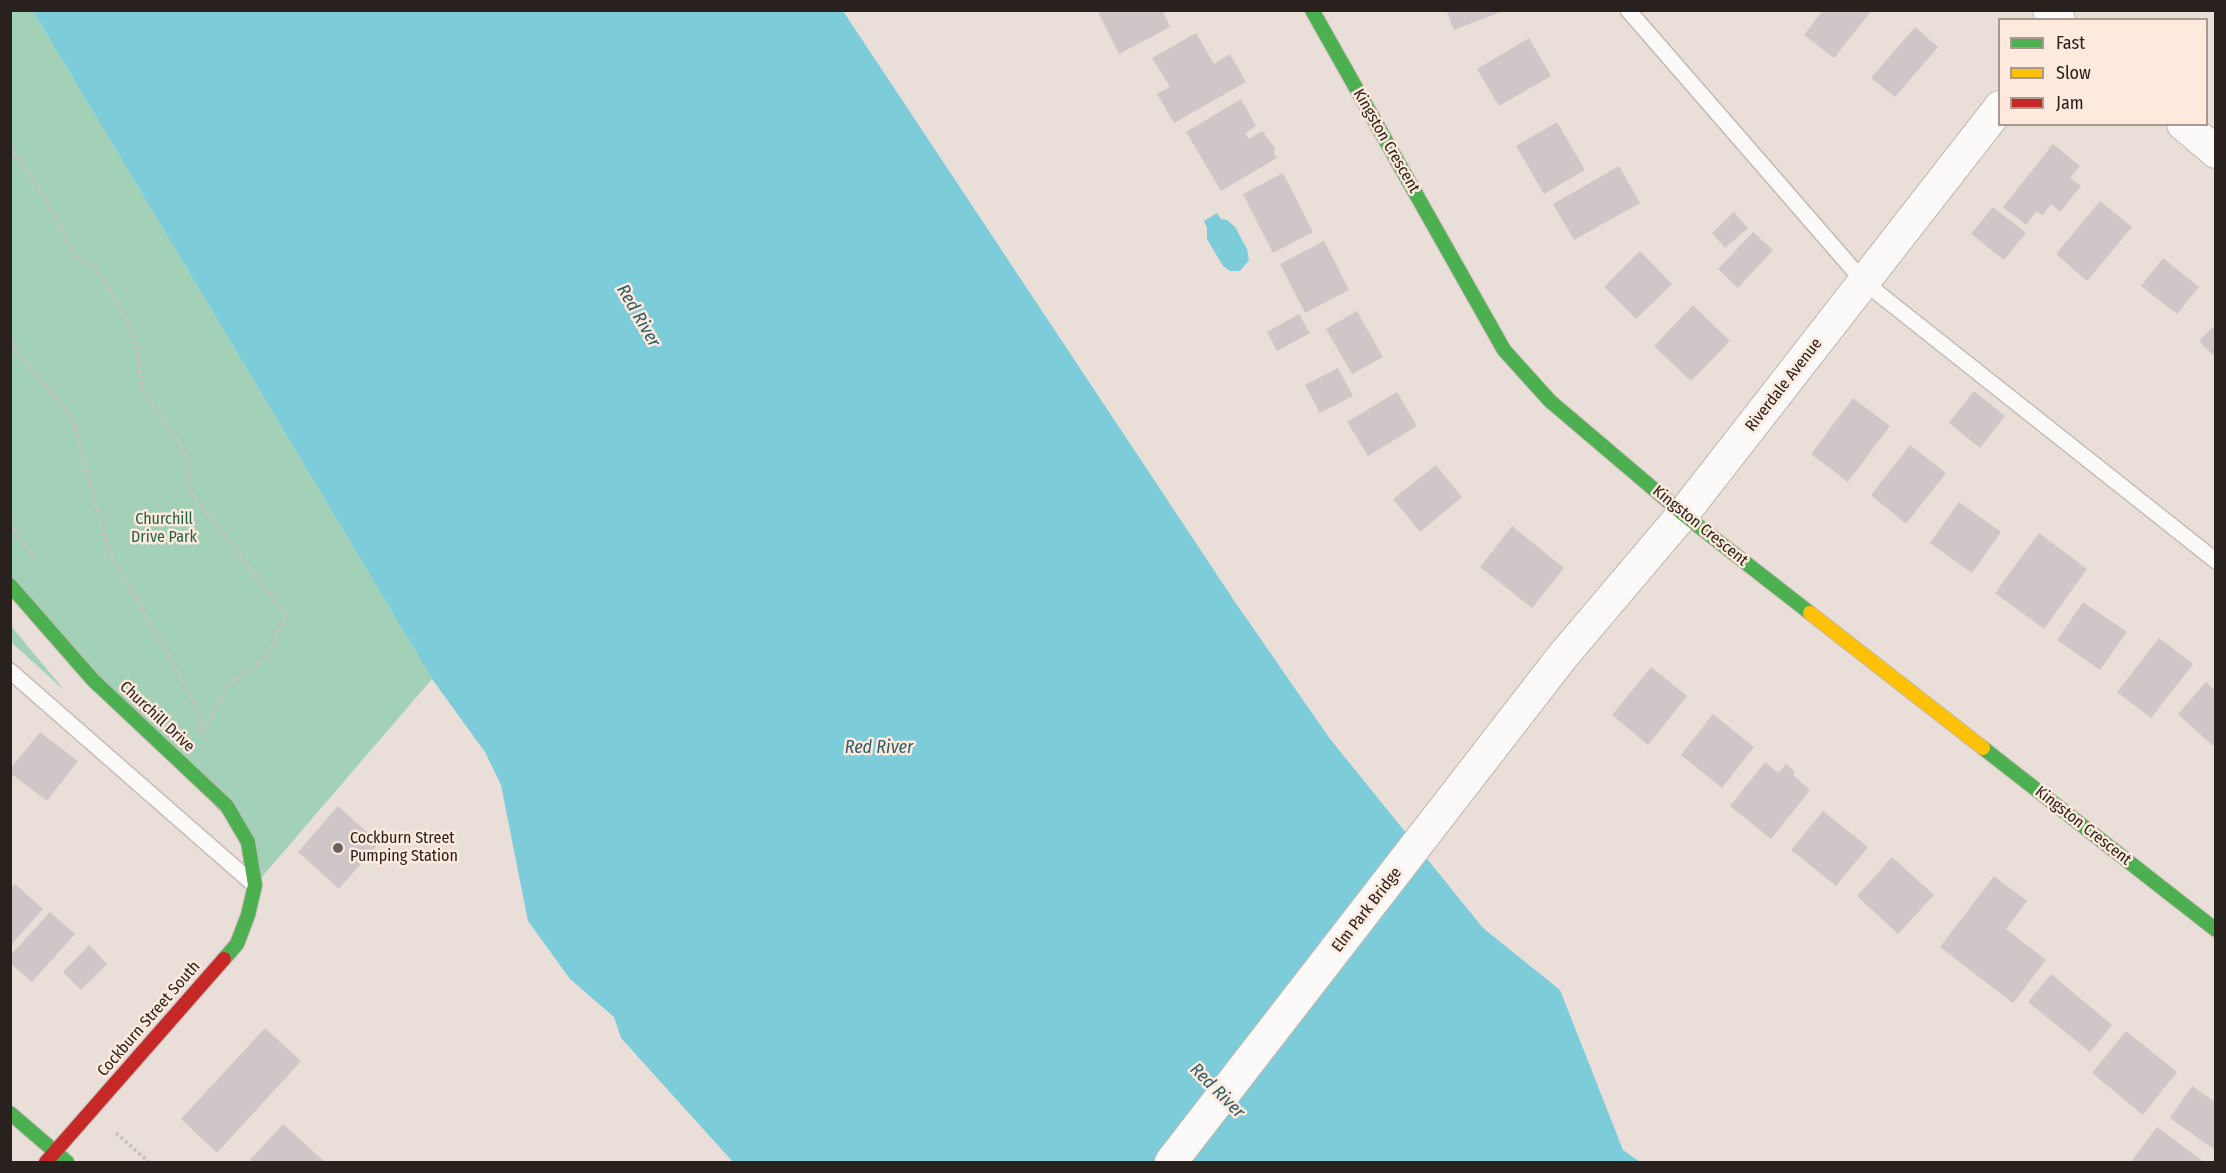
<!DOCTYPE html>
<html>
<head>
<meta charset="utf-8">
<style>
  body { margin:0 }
  #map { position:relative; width:2226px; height:1173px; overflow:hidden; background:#e9ded8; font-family:"Fira Sans Condensed",sans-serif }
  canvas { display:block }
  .frame { position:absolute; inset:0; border:12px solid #29211d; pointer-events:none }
  .legend { position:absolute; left:1998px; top:18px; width:210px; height:108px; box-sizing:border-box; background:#fee9dd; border:2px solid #a99990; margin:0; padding:8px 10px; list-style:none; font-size:18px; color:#29211d }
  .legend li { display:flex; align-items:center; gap:12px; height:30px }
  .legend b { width:30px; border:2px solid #a99990 }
</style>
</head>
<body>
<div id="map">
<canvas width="2226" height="1173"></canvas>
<div class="frame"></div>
<ul class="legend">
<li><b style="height:8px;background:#4caf50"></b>Fast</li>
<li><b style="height:8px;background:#ffc107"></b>Slow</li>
<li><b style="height:8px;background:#c62828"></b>Jam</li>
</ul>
</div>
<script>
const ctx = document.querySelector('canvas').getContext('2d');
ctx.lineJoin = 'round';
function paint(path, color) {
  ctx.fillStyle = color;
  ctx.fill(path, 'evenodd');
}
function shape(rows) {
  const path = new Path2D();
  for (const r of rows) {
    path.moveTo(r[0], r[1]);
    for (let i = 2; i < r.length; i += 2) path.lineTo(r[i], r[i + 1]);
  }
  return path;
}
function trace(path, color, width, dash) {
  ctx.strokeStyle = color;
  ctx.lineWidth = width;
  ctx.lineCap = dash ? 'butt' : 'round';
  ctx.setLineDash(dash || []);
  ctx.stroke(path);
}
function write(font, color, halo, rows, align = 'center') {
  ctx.font = font + ' "Fira Sans Condensed",sans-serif';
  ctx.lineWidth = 5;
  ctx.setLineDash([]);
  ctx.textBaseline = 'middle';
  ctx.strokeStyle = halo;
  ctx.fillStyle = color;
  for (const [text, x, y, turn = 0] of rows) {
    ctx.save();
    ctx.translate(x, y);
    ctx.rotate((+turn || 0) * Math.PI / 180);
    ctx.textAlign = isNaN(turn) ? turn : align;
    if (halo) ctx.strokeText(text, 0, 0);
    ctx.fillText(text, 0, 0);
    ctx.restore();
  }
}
const green = shape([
  [10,11,33,11,432,679,255,885,248,842,11,585],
  [11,626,65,691,11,642]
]);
const water = shape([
  [33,11,843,11,1235,602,1330,739,1483,928,1560,990,1623,1150,1640,1162,733,1162,621,1038,614,1017,570,979,528,921,501,785,485,752,432,679],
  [1217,213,1221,219,1227,220,1235,227,1247,249,1249,260,1240,271,1230,271,1223,266,1207,239,1207,228,1204,221]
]);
const building = shape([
  [1097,10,1162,10,1170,27,1119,54],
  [1446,10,1503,10,1503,11,1454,30],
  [1823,10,1872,10,1834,58,1804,35],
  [1915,27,1938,47,1895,97,1871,78],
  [1196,33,1214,64,1230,54,1246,82,1174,123,1157,94,1170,87,1152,58],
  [1529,38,1551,76,1499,106,1477,69],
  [1241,99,1256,126,1245,133,1249,139,1262,131,1275,148,1274,153,1277,158,1221,191,1186,132],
  [1557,122,1585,170,1544,194,1516,146],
  [2053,144,2080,166,2070,178,2081,186,2060,212,2051,204,2043,215,2036,212,2026,225,2003,207],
  [1619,166,1640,203,1574,240,1553,204],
  [1283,173,1313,232,1273,253,1243,194],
  [2100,201,2132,227,2087,281,2056,254],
  [1993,207,2026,233,2004,260,1971,234],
  [1734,212,1748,228,1725,248,1712,233],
  [1753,232,1773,250,1738,288,1718,269],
  [1324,241,1349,290,1305,313,1280,264],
  [1640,251,1672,284,1636,319,1604,287],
  [2163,258,2199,287,2177,314,2141,286],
  [1693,305,1730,341,1691,381,1654,346],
  [1357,311,1383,357,1352,374,1326,329],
  [1299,314,1310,333,1277,351,1267,332],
  [2216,324,2216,358,2199,341],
  [1338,368,1353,396,1320,413,1305,385],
  [1974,391,2005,416,1980,448,1949,423],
  [1397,392,1417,426,1368,456,1347,422],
  [1853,398,1890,426,1848,482,1811,454],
  [1910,445,1946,473,1906,524,1871,495],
  [1436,465,1462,497,1420,532,1393,499],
  [1959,502,2001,532,1972,573,1930,543],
  [1512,526,1564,568,1532,608,1480,567],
  [2039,533,2087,569,2044,629,1995,593],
  [2083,602,2127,632,2100,670,2057,640],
  [2159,638,2193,664,2151,718,2117,692],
  [1651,667,1687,696,1648,745,1612,715],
  [2206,682,2216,691,2216,744,2213,746,2178,714],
  [1713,714,1754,747,1722,788,1681,755],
  [40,732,78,761,47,801,10,773,10,769],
  [1765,762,1778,773,1786,764,1795,772,1793,775,1810,790,1771,839,1730,806],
  [338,806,379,843,339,889,298,852],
  [1823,811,1868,847,1836,886,1791,850],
  [1892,857,1934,895,1898,934,1857,896],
  [1994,876,2027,901,2006,929,2046,960,2013,1003,1940,947],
  [15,884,43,909,10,946,10,889],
  [50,912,75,934,32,982,10,963,10,956],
  [89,945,107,964,81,990,63,972],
  [2051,974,2112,1025,2090,1052,2028,1002],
  [265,1028,301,1061,217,1153,181,1119],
  [2126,1031,2177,1072,2143,1115,2092,1073],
  [2192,1086,2216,1103,2216,1151,2170,1118],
  [283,1124,325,1162,253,1162,250,1160],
  [2157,1127,2204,1162,2135,1162,2132,1160]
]);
const path = shape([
  [10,148,42,192,78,260,96,267,126,317,137,349,142,390,184,450,190,491,285,614,269,655,228,685,201,736],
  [10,343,72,417,108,549,200,712,199,732],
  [10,524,35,559],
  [116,1133,149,1162]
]);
const lane = shape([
  [1628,10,1864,282,2216,561],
  [10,671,250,881]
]);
const street = shape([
  [2049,10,2059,20],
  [2183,124,2216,152],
  [1171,1162,1562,657,1683,514,2000,107]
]);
const fast = shape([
  [1312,10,1504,350,1550,401,1683,514,1810,613],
  [10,585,93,680,227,806,248,842,255,885,248,915,237,944,224,959],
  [1983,748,2216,930],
  [10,1113,67,1162]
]);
const slow = shape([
  [1810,613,1983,748]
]);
const jam = shape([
  [46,1162,224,959]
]);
const markers = [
  [338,848,6,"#6c635e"]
];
const streetNames = [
  ["Kingston Crescent",1386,141,60],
  ["Riverdale Avenue",1784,385,-52],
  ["Kingston Crescent",1700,526,39],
  ["Churchill Drive",157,717,43],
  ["Kingston Crescent",2083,826,38],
  ["Elm Park Bridge",1367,910,-52],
  ["Cockburn Street South",149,1019,-49]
];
const parkNames = [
  ["Churchill",164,520],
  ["Drive Park",164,538]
];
const poiNames = [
  ["Cockburn Street",350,839],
  ["Pumping Station",350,857]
];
const waterNames = [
  ["Red River",638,316,60],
  ["Red River",879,748],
  ["Red River",1217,1091,45]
];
paint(green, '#a3d1b8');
paint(water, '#7cccd9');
paint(building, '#cfc7c7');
trace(lane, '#c2b9b4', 18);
trace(street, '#c2b9b4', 34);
trace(fast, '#c2b9b4', 16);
trace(slow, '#c2b9b4', 16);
trace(jam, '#c2b9b4', 16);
trace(path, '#c5c2c0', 4, [3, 3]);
trace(lane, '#fcfaf9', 15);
trace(street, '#fcfaf9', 32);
trace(fast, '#4caf50', 14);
trace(slow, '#ffc107', 14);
trace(jam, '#c62828', 14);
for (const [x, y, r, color] of markers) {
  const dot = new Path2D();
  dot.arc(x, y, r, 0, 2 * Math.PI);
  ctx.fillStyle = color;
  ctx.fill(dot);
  trace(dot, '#fee9dd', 2);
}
write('16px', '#29211d', '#fee9dd', streetNames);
write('16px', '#1f6549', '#fee9dd', parkNames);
write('16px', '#29211d', '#fee9dd', poiNames, 'left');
write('italic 18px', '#2d5f68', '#fee9dd', waterNames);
</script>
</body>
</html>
